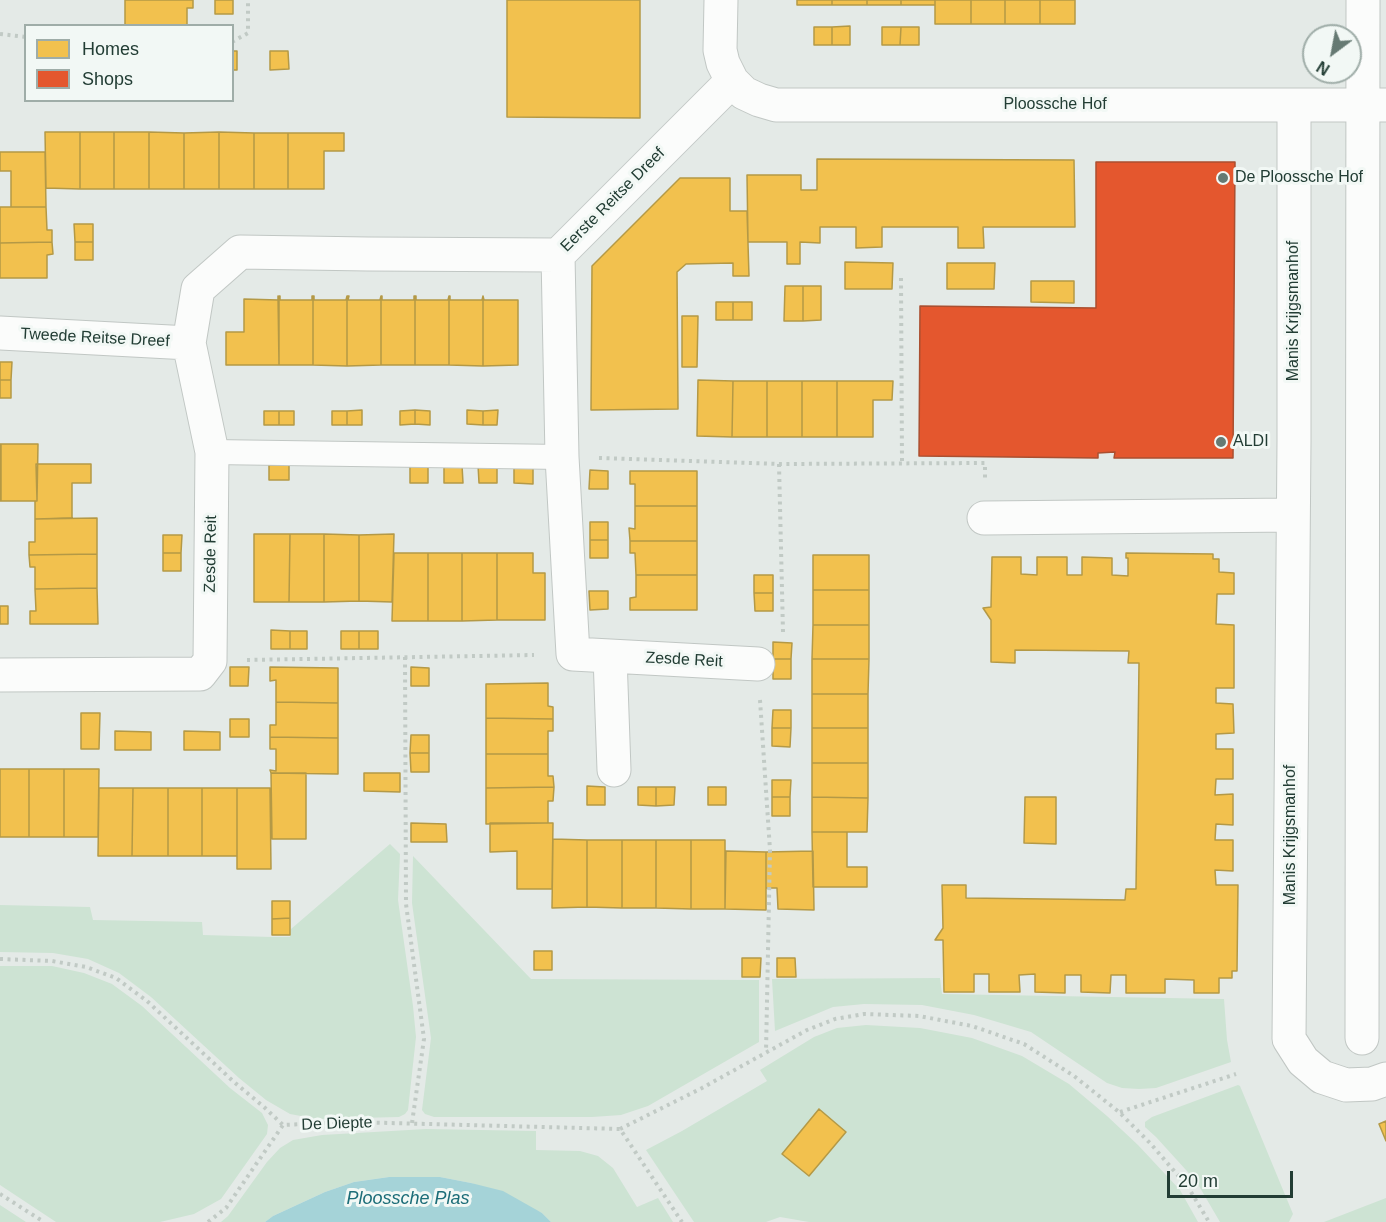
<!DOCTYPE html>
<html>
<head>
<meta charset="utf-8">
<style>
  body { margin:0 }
  #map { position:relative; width:1386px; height:1222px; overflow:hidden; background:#e4eae7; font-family:Arial,sans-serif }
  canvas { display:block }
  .legend { position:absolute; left:24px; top:24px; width:210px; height:78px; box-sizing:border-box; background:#f2f8f5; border:2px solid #9fada8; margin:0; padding:8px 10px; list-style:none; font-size:18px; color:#223d34 }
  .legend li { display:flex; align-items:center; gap:12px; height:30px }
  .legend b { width:30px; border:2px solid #9fada8 }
  .north { position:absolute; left:1302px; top:24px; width:60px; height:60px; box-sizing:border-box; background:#f2f8f5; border:2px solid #9fada8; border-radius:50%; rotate:212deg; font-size:16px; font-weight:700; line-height:24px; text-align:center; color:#223d34 }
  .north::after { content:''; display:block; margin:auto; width:21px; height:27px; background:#667a73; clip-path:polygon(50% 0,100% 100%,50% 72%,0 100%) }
  .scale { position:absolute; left:1167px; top:1171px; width:126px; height:27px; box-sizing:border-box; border:3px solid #223d34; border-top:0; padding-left:8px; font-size:18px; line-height:21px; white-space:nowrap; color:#223d34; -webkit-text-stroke:4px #f2f8f5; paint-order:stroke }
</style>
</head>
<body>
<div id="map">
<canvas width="1386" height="1222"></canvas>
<ul class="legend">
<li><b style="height:16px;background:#f2c14e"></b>Homes</li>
<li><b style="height:16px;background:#e4572e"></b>Shops</li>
</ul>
<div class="north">N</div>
<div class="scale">20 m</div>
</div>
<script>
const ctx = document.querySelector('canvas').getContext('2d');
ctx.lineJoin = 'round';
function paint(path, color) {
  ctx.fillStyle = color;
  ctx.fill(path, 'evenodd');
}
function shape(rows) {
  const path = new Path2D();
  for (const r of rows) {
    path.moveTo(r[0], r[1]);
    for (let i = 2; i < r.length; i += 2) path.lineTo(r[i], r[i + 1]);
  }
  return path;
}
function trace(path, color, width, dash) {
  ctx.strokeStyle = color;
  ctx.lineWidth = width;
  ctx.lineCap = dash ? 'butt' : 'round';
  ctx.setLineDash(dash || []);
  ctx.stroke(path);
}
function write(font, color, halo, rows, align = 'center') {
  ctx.font = font + ' Arial,sans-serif';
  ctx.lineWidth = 6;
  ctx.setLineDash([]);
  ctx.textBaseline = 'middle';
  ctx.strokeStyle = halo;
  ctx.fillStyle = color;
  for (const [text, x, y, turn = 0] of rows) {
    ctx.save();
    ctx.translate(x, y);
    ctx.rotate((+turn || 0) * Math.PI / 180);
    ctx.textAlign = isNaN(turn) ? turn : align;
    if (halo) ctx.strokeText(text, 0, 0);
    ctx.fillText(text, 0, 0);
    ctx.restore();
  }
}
const green = shape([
  [390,844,400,854,398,900,413,1006,416,1037,408,1110,405,1114,399,1117,317,1119,290,1114,266,1100,239,1078,151,997,119,973,88,959,53,953,0,952,0,905,90,907,93,920,202,922,203,935,272,937,290,937,291,929],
  [413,856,531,979,759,980,759,1042,648,1106,621,1115,592,1117,434,1117,425,1114,422,1110,431,1038,412,903],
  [0,966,52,966,84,973,112,984,142,1006,230,1088,262,1113,268,1125,267,1134,221,1199,194,1214,160,1222,56,1222,0,1185],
  [940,978,942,994,1224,999,1227,1040,1231,1062,1156,1088,1139,1089,1122,1088,1107,1083,1031,1032,974,1015,922,1005,864,1004,833,1007,775,1031,772,979],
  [866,1025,920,1028,972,1038,1022,1056,1069,1084,1107,1116,1138,1145,1180,1190,1198,1222,809,1222,780,1217,766,1222,694,1222,646,1150,682,1131,767,1081,760,1070,814,1037,837,1028],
  [1238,1085,1240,1086,1293,1214,1289,1222,1220,1222,1196,1181,1156,1137,1145,1127,1145,1122,1152,1117],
  [426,1129,536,1131,536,1150,580,1151,598,1156,613,1168,637,1207,658,1198,673,1222,551,1222,542,1213,471,1183,440,1177,389,1177,354,1182,325,1192,273,1216,265,1222,221,1222,228,1216,267,1162,280,1148,293,1140,322,1135],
  [1386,1198,1386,1222,1324,1222],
  [0,1205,26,1222,0,1222]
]);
const water = shape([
  [389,1177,440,1177,471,1183,503,1191,542,1213,551,1222,265,1222,273,1216,325,1192,354,1182]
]);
const homes = shape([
  [125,0,193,0,193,8,187,8,187,26,125,26,125,0],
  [215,0,233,0,233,14,215,14,215,0],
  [507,0,640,0,640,118,507,117,507,0],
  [797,0,832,0,832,5,797,5,797,0],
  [832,0,867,0,867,5,832,5,832,0],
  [867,0,901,0,901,5,867,5,867,0],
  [901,0,935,0,935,5,901,5,901,0],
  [935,0,971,0,971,24,935,24,935,0],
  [971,0,1005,0,1005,24,971,24,971,0],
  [1005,0,1040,0,1040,24,1005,24,1005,0],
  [1040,0,1075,0,1075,24,1040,24,1040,0],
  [850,26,850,45,832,45,832,27,850,26],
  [814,27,832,27,832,45,814,45,814,27],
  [882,27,901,27,900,45,882,45,882,27],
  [901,27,919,27,919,45,900,45,901,27],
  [232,51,237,51,237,70,232,70,232,51],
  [270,51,288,51,289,69,270,70,270,51],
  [45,132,80,132,80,189,46,188,45,132],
  [80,132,114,132,114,189,80,189,80,132],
  [114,132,149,132,149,189,114,189,114,132],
  [149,132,184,133,184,189,149,189,149,132],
  [219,132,254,133,254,189,219,189,219,132],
  [219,132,219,189,184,189,184,133,219,132],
  [254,133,288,133,288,189,254,189,254,133],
  [288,133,344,133,344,151,324,151,324,189,288,189,288,133],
  [0,152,45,152,46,207,11,207,11,171,0,171,0,152],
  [817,159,1074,160,1075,227,983,227,984,248,958,248,958,227,882,227,882,247,856,248,856,227,820,227,820,243,800,242,800,264,787,264,787,242,748,242,747,175,801,175,801,190,817,190,817,159],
  [680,178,730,178,730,211,747,211,749,276,733,276,733,263,686,264,677,272,678,409,591,410,592,266,680,178],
  [0,207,46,207,47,230,52,230,52,242,0,243,0,207],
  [74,224,93,224,93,242,75,242,74,224],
  [52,242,53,254,47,255,47,278,0,278,0,243,52,242],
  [75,242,93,242,93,260,75,260,75,242],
  [845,262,893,263,892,289,845,289,845,262],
  [947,263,995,263,994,289,947,289,947,263],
  [1031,281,1074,281,1074,303,1031,302,1031,281],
  [785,286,803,286,803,321,784,321,785,286],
  [803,286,821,286,821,320,803,321,803,286],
  [278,296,279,365,226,365,226,332,244,332,244,299,278,300,278,296],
  [279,296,280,296,280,300,312,300,312,296,313,296,313,365,279,365,279,296],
  [313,296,314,296,314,300,346,300,347,296,347,366,313,365,313,296],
  [347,296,349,296,348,300,380,300,381,296,381,365,347,366,347,296],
  [381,296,382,296,382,300,414,300,414,296,415,296,415,365,381,365,381,296],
  [415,296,416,296,416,300,448,300,449,296,449,365,415,365,415,296],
  [449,296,450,296,450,300,482,300,483,296,483,366,449,365,449,296],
  [483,296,484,300,518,300,518,365,483,366,483,296],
  [716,302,733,302,733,320,716,320,716,302],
  [733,302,752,302,752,320,733,320,733,302],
  [682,316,698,316,697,367,682,367,682,316],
  [0,362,12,362,11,380,0,380,0,362],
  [0,380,11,380,11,398,0,398,0,380],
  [698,380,733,381,732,437,697,436,698,380],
  [733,381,767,381,767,437,732,437,733,381],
  [767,381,802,381,802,437,767,437,767,381],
  [802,381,837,381,837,437,802,437,802,381],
  [837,381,893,381,892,400,873,400,873,437,837,437,837,381],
  [362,410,362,425,347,425,347,411,362,410],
  [415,410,415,424,400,425,400,411,415,410],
  [415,410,430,411,430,425,415,424,415,410],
  [467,410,483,411,483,425,467,424,467,410],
  [498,410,497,425,483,425,483,411,498,410],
  [264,411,279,411,279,425,264,425,264,411],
  [279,411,294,411,294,425,279,425,279,411],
  [332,411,347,411,347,425,332,425,332,411],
  [0,444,1,444,1,501,0,501,0,444],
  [1,444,38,444,37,501,1,501,1,444],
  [36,464,91,464,91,483,72,483,72,518,35,519,35,501,37,501,36,464],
  [269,465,289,465,289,480,269,480,269,465],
  [410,465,428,465,428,483,410,483,410,465],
  [444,465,462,465,463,483,444,483,444,465],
  [478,465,497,465,497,483,479,483,478,465],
  [514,465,533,465,533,484,514,483,514,465],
  [590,470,608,471,608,489,589,489,590,470],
  [630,471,697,471,697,506,635,506,635,484,630,484,630,471],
  [635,506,697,506,697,541,630,541,629,528,635,529,635,506],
  [97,518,97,554,29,555,29,542,35,542,35,519,97,518],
  [590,522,608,522,608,540,590,540,590,522],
  [254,534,290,534,289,602,254,602,254,534],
  [290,534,324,534,324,602,289,602,290,534],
  [324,534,359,535,359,601,324,602,324,534],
  [394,534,392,602,359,601,359,535,394,534],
  [163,535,182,535,181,553,163,553,163,535],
  [590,540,608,540,608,558,590,558,590,540],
  [630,541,697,541,697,575,636,575,635,553,630,553,630,541],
  [163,553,181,553,181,571,163,571,163,553],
  [394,553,428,553,428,621,392,621,394,553],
  [428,553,462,553,462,621,428,621,428,553],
  [462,553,497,553,497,620,462,621,462,553],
  [497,553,533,553,533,573,545,573,545,620,497,620,497,553],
  [1126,553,1213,554,1213,559,1219,559,1219,572,1234,573,1234,594,1217,594,1216,624,1234,625,1234,688,1216,688,1216,703,1233,704,1234,733,1216,734,1216,749,1233,749,1233,779,1216,779,1215,795,1233,794,1233,825,1216,824,1215,840,1233,840,1233,871,1215,870,1216,885,1238,885,1237,971,1232,971,1232,978,1219,978,1219,993,1194,993,1194,980,1165,979,1165,993,1126,993,1126,975,1111,975,1110,993,1081,992,1081,975,1065,975,1065,993,1035,992,1035,974,1019,975,1020,992,989,992,989,974,974,974,974,992,944,992,943,940,935,940,943,928,942,885,966,885,966,898,1125,900,1126,889,1136,889,1139,663,1128,663,1129,651,1015,650,1015,663,991,662,991,620,983,608,991,607,992,557,1021,557,1021,574,1037,575,1037,557,1067,557,1067,575,1082,575,1082,557,1112,558,1112,575,1128,576,1128,558,1126,558,1126,553],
  [97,554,97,588,35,589,35,567,30,567,29,555,97,554],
  [813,555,869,555,869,590,813,590,813,555],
  [636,575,697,575,697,610,630,610,630,598,636,597,636,575],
  [754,575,773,575,773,593,754,593,754,575],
  [97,588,98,624,30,624,30,611,36,611,35,589,97,588],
  [813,590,869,590,869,625,813,625,813,590],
  [589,591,608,591,608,609,590,610,589,591],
  [754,593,773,593,773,611,755,611,754,593],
  [0,606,8,606,8,624,0,624,0,606],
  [813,625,869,625,869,659,812,659,813,625],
  [271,630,290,631,290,649,271,649,271,630],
  [290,631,307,631,307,649,290,649,290,631],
  [341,631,359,631,359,649,341,649,341,631],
  [359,631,378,631,378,649,359,649,359,631],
  [773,642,792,643,791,659,773,659,773,642],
  [773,659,791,659,791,679,773,679,773,659],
  [812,659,869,659,868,694,812,694,812,659],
  [230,667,249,667,248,686,230,686,230,667],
  [270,667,338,668,338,703,276,702,276,680,270,681,270,667],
  [411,667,429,668,429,686,411,686,411,667],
  [548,683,548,706,553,707,553,719,486,718,486,684,548,683],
  [812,694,868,694,868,728,812,728,812,694],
  [276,702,338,703,338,738,270,737,270,725,276,725,276,702],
  [773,710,791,710,791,728,772,728,773,710],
  [81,713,100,713,99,749,81,749,81,713],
  [486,718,553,719,553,731,548,731,548,754,486,754,486,718],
  [230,719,249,719,249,737,230,737,230,719],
  [772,728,791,728,790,747,772,746,772,728],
  [812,728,868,728,868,763,812,763,812,728],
  [115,731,151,732,151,750,115,750,115,731],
  [184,731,220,732,220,750,184,750,184,731],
  [411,735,429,735,429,753,410,753,411,735],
  [270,737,338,738,338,774,271,773,270,770,276,771,276,749,270,749,270,737],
  [410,753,429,753,429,772,411,772,410,753],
  [486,754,548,754,548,776,553,776,554,787,486,788,486,754],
  [812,763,868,763,868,798,812,797,812,763],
  [0,769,29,769,29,837,0,837,0,769],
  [29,769,64,769,64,837,29,837,29,769],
  [64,769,99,769,98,837,64,837,64,769],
  [271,773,306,773,306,839,272,839,271,773],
  [364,773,400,773,400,792,364,791,364,773],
  [772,780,791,780,790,797,772,797,772,780],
  [587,786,605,787,605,805,587,805,587,786],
  [554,787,553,801,548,801,548,823,486,824,486,788,554,787],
  [638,787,656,787,656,806,638,805,638,787],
  [656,787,675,787,674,805,656,806,656,787],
  [708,787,726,787,726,805,708,805,708,787],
  [99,788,133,788,132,856,98,856,99,788],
  [133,788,168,788,168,856,132,856,133,788],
  [168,788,202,788,202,856,168,856,168,788],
  [202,788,237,788,237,856,202,856,202,788],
  [237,788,270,788,271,869,237,869,237,788],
  [772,797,790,797,790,816,772,816,772,797],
  [812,797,868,798,867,832,812,832,812,797],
  [1025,797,1056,797,1056,844,1024,843,1025,797],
  [411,823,446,824,447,842,411,842,411,823],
  [490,823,553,823,552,889,517,889,517,851,490,852,490,823],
  [812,832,847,832,847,867,867,867,867,887,813,887,812,832],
  [553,839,587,840,587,907,552,908,553,839],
  [587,840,622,840,622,908,587,907,587,840],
  [622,840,656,840,656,908,622,908,622,840],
  [656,840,691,840,691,909,656,908,656,840],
  [691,840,725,840,725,909,691,909,691,840],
  [726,851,766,852,766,910,725,909,726,851],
  [813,851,814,910,778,909,777,888,766,888,766,852,813,851],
  [272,901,290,901,290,918,272,919,272,901],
  [290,918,290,935,272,935,272,919,290,918],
  [534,951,552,951,552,970,534,970,534,951],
  [742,958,761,958,760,977,742,977,742,958],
  [777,958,795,958,796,977,777,977,777,958],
  [819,1109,846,1132,809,1176,782,1154,819,1109],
  [1386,1121,1386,1141,1379,1124,1386,1121]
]);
const shops = shape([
  [1096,162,1235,162,1233,458,1114,458,1115,452,1098,453,1098,458,919,456,920,306,1096,308,1096,162]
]);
const path = shape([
  [0,34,26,37],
  [232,42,248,33,248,0],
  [901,278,902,464],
  [599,458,779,464,985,463,985,481],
  [779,464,783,632,781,632],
  [405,657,406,904,424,1039,412,1123],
  [247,660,534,655],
  [760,700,770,850,766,1052],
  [0,959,52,961,86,967,116,978,147,1001,234,1082,264,1107,283,1125,351,1122,620,1129,682,1222],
  [1120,1112,1236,1074],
  [620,1129,702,1088,807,1030,835,1019,864,1014,919,1016,972,1026,1024,1044,1074,1076,1119,1112,1150,1143,1188,1187,1209,1222],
  [0,1194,44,1222],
  [208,1222,226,1208,283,1125]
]);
const service = shape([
  [212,452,562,457]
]);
const pedestrian = shape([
  [1362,1038,1363,0]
]);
const minor = shape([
  [721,0,720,50,723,63,732,81,744,93,759,100,776,105,1386,105],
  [1294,106,1294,441,1289,1039,1303,1061,1322,1077,1346,1085,1372,1084,1386,1079],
  [558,255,562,457,573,654,758,664],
  [0,333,189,343],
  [984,518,1293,515],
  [610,656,614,770],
  [0,675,200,674,210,661,212,452,189,343,198,289,240,252,368,254,558,255,732,81]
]);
const markers = [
  [1223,178,6,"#667a73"],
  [1221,442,6,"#667a73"]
];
const streetNames = [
  ["Ploossche Hof",1055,105],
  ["Eerste Reitse Dreef",613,200,-45],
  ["Manis Krijgsmanhof",1294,311,-90],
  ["Tweede Reitse Dreef",95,338,3],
  ["Zesde Reit",211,554,-89],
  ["Zesde Reit",684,660,3],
  ["Manis Krijgsmanhof",1291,835,-90],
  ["De Diepte",337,1124,-2]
];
const poiNames = [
  ["De Ploossche Hof",1235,178],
  ["ALDI",1233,442]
];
const waterNames = [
  ["Ploossche Plas",408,1199]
];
paint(green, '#cde3d3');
paint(water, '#a5d3d8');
paint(homes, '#f2c14e');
trace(homes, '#b49946', 1.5);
paint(shops, '#e4572e');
trace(shops, '#aa4f30', 1.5);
trace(service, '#c1c7c4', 26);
trace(pedestrian, '#c1c7c4', 35);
trace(minor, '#c1c7c4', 35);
trace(path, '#c1cac5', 4, [3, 4.5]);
trace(service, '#fbfcfb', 24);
trace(pedestrian, '#fbfcfb', 33);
trace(minor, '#fbfcfb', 33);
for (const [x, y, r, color] of markers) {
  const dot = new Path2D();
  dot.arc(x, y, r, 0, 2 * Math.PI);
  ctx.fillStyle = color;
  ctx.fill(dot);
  trace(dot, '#f2f8f5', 2);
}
write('16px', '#223d34', '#f2f8f5', streetNames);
write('16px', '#223d34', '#f2f8f5', poiNames, 'left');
write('italic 18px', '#1c6d78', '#f2f8f5', waterNames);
</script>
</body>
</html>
